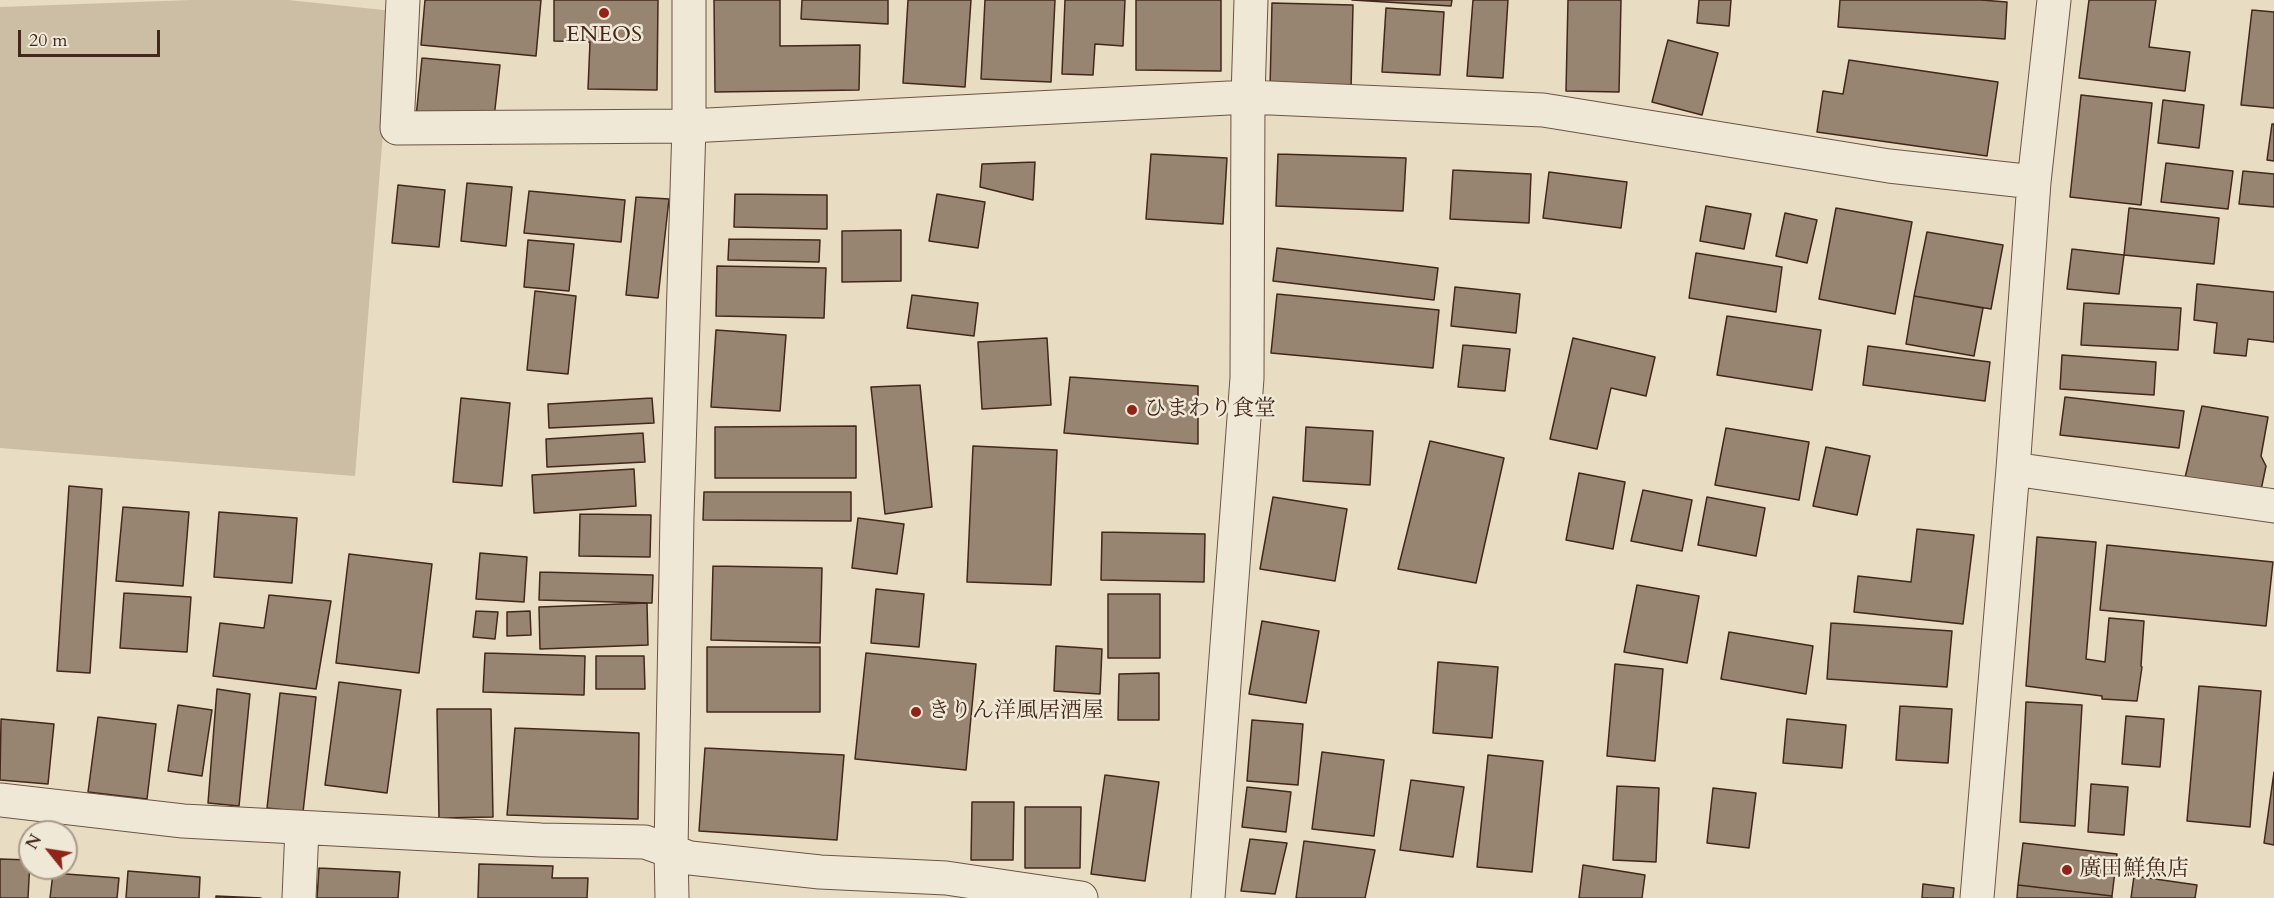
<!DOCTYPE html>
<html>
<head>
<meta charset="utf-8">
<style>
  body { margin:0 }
  #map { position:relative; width:2274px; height:898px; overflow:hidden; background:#e8dcc2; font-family:Cardo,serif }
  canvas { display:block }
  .north { position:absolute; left:18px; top:820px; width:60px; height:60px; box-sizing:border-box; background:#f0e8d7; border:2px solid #aa9b8b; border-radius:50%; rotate:300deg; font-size:16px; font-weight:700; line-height:24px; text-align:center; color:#42271a }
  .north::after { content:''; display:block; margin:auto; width:21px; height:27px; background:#8f2418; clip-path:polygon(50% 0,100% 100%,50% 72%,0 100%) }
  .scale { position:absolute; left:18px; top:30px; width:142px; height:27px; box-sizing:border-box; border:3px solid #42271a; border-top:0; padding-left:8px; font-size:18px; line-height:21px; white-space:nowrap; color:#42271a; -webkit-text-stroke:4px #f0e8d7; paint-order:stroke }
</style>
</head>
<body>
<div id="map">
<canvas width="2274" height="898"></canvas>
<div class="north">N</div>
<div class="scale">20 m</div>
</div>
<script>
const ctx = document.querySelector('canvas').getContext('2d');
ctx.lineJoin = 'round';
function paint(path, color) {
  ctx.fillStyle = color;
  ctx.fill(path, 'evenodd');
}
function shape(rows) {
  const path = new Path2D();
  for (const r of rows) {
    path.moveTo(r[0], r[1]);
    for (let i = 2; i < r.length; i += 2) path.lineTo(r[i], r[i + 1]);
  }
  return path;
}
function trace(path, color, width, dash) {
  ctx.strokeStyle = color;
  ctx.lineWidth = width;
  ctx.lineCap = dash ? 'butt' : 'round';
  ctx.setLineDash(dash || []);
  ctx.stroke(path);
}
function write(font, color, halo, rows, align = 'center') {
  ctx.font = font + ' Cardo,"Noto Serif JP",serif';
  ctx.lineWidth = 5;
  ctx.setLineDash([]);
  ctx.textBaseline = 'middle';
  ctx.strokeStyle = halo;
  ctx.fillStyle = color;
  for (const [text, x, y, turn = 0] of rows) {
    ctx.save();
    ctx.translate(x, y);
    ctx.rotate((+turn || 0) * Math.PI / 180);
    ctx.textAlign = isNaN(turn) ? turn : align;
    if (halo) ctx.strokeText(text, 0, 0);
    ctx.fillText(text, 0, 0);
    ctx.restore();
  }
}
const green = shape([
  [191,0,288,0,393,11,355,476,0,448,0,7]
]);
const building = shape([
  [425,0,541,0,536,56,421,45,425,0],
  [554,0,658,0,657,90,588,89,590,42,554,41,554,0],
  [714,0,780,0,780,46,860,45,859,90,715,92,714,0],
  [802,0,888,0,888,24,801,19,802,0],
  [908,0,971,0,965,87,903,83,908,0],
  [985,0,1055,0,1051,82,981,79,985,0],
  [1065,0,1125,0,1123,46,1095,44,1093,75,1062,74,1065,0],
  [1136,0,1221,0,1221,71,1136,70,1136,0],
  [1352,0,1452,0,1451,6,1352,0],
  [1473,0,1508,0,1503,78,1467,76,1473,0],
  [1568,0,1621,0,1619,92,1566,91,1568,0],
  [1699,0,1731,0,1729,26,1697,23,1699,0],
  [1840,0,1981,0,2007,2,2005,39,1838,27,1840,0],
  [2089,0,2156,0,2149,47,2190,52,2185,91,2079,78,2089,0],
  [1272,3,1353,5,1351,90,1270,89,1272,3],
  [1386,8,1444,12,1440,75,1382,72,1386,8],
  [2252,10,2274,12,2274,108,2241,105,2252,10],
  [1668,40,1718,53,1702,115,1652,102,1668,40],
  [422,58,500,65,491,144,414,137,422,58],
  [1849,60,1998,82,1987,156,1817,132,1823,91,1843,94,1849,60],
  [2081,95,2152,103,2141,205,2070,197,2081,95],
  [2163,100,2204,105,2199,148,2158,143,2163,100],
  [2272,124,2274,124,2274,161,2267,160,2272,124],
  [1151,154,1227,158,1223,224,1146,219,1151,154],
  [1278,154,1406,158,1403,211,1276,206,1278,154],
  [1035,162,1033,200,980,187,982,164,1035,162],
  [2166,163,2233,171,2228,209,2161,202,2166,163],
  [1453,170,1531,174,1529,223,1450,219,1453,170],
  [2243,171,2274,174,2274,207,2239,204,2243,171],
  [1549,172,1627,182,1621,228,1543,218,1549,172],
  [467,183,512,187,506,246,461,241,467,183],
  [398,185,445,190,439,247,392,243,398,185],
  [529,191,625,200,621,242,524,233,529,191],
  [735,194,827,195,827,229,734,227,735,194],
  [937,194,985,202,978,248,929,241,937,194],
  [636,197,669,199,658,298,626,295,636,197],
  [1706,206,1751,214,1744,249,1700,241,1706,206],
  [1836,208,1912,222,1895,314,1819,299,1836,208],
  [2129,208,2219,218,2214,264,2124,255,2129,208],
  [1785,213,1817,220,1807,263,1776,256,1785,213],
  [901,230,901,281,842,282,842,231,901,230],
  [1927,232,2003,245,1991,309,1914,296,1927,232],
  [729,239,820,240,819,262,728,260,729,239],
  [528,240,574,244,569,291,524,287,528,240],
  [1277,248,1438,268,1434,300,1273,281,1277,248],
  [2072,249,2124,255,2119,294,2067,289,2072,249],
  [1696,253,1782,267,1776,312,1689,298,1696,253],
  [717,266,826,268,824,318,716,316,717,266],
  [2197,284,2274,292,2274,342,2248,339,2246,356,2214,353,2217,323,2194,320,2197,284],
  [1455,287,1520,294,1516,333,1451,326,1455,287],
  [535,291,576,296,568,374,527,370,535,291],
  [1277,294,1439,310,1433,368,1271,353,1277,294],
  [912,295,978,303,974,336,907,328,912,295],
  [1914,296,1983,308,1974,356,1906,344,1914,296],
  [2084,303,2181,308,2178,350,2081,345,2084,303],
  [1727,316,1821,330,1812,390,1717,375,1727,316],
  [716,330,786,335,780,411,711,407,716,330],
  [1047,338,1051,405,982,409,978,342,1047,338],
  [1573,338,1655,357,1646,396,1611,388,1597,449,1550,439,1573,338],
  [1463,345,1510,349,1505,391,1458,387,1463,345],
  [1868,346,1990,362,1985,401,1863,385,1868,346],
  [2062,355,2156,362,2154,395,2060,389,2062,355],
  [1070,377,1198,386,1198,444,1064,433,1070,377],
  [920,385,932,507,885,514,871,387,920,385],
  [2065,397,2184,411,2179,448,2060,435,2065,397],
  [461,398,510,403,502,486,453,482,461,398],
  [652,398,654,423,549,428,548,404,652,398],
  [2202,406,2268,417,2261,456,2266,466,2261,490,2184,482,2202,406],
  [856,426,856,478,715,478,715,427,856,426],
  [1306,427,1373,431,1370,485,1303,481,1306,427],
  [1726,428,1809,442,1799,500,1715,485,1726,428],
  [643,433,645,462,547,467,546,439,643,433],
  [1430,441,1504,458,1476,583,1398,569,1430,441],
  [973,446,1057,450,1051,585,967,582,973,446],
  [1826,447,1870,456,1857,515,1813,506,1826,447],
  [634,469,636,506,534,513,532,475,634,469],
  [1579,473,1625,482,1613,549,1566,540,1579,473],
  [69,486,102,489,90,673,57,671,69,486],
  [1643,490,1692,500,1682,551,1631,541,1643,490],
  [704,492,851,492,851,521,703,520,704,492],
  [1273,497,1347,509,1335,581,1260,569,1273,497],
  [1707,497,1765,508,1756,556,1698,545,1707,497],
  [123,507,189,512,183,586,116,581,123,507],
  [219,512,297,518,292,583,214,577,219,512],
  [580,514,651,515,650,557,579,556,580,514],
  [858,518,904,524,897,574,852,568,858,518],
  [1917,529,1974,535,1963,624,1854,612,1858,576,1911,582,1917,529],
  [1102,532,1205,534,1204,582,1101,580,1102,532],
  [2037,537,2096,542,2086,659,2105,662,2109,618,2144,621,2141,666,2142,667,2137,701,2102,699,2102,696,2026,686,2037,537],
  [2107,545,2273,562,2266,626,2100,610,2107,545],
  [480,553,527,557,524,602,476,599,480,553],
  [349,554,432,564,419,673,336,663,349,554],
  [713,566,822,568,820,643,711,640,713,566],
  [540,572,653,575,652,603,539,600,540,572],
  [1637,585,1699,596,1687,663,1624,652,1637,585],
  [876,589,924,594,919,647,871,643,876,589],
  [124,593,191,597,187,652,120,648,124,593],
  [1108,594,1160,594,1160,658,1108,658,1108,594],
  [269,595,331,601,316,689,213,676,220,623,264,628,269,595],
  [647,603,648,645,540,649,539,607,647,603],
  [476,611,498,612,495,639,473,637,476,611],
  [530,611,531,635,507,636,507,612,530,611],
  [1262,621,1319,631,1306,703,1249,694,1262,621],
  [1831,623,1952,631,1947,687,1827,679,1831,623],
  [1729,632,1813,646,1806,694,1721,679,1729,632],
  [1056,646,1102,649,1100,694,1054,691,1056,646],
  [707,647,820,647,820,712,707,712,707,647],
  [485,653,585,656,584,695,483,692,485,653],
  [866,653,976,664,966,770,855,759,866,653],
  [596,656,644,656,645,689,596,689,596,656],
  [1438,662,1498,667,1492,738,1433,733,1438,662],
  [1615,664,1663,669,1655,761,1607,756,1615,664],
  [1159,673,1159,720,1118,720,1119,674,1159,673],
  [339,682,401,690,387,793,325,785,339,682],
  [2199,686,2261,691,2250,827,2187,821,2199,686],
  [217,689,250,694,239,806,208,803,217,689],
  [280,693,316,697,303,812,267,808,280,693],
  [2026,702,2082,705,2075,826,2020,822,2026,702],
  [178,705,212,710,202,776,168,771,178,705],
  [1900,706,1952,709,1948,763,1896,760,1900,706],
  [437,709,491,709,493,817,439,818,437,709],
  [2126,716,2164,719,2160,767,2122,764,2126,716],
  [98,717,156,724,147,799,88,792,98,717],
  [1,719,54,724,48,784,0,780,1,719],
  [1787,719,1846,725,1842,768,1783,763,1787,719],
  [1252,720,1303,724,1298,785,1247,781,1252,720],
  [515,728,639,733,638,819,507,815,515,728],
  [705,748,844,755,837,840,699,831,705,748],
  [1322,752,1384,760,1374,836,1312,829,1322,752],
  [1488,755,1543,761,1532,872,1477,867,1488,755],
  [2274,772,2274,845,2264,843,2274,772],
  [1105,775,1159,782,1145,881,1091,874,1105,775],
  [1411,780,1464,787,1453,857,1400,850,1411,780],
  [2091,784,2128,787,2124,835,2088,832,2091,784],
  [1617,786,1659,788,1656,862,1613,860,1617,786],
  [1247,787,1291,792,1286,832,1242,827,1247,787],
  [1713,788,1756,793,1749,848,1707,843,1713,788],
  [972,802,1014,802,1013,860,971,860,972,802],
  [1025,807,1081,807,1080,868,1025,868,1025,807],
  [1250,839,1287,843,1275,894,1241,891,1250,839],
  [1304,841,1375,850,1365,898,1296,898,1304,841],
  [2023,843,2117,854,2112,896,2018,885,2023,843],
  [0,859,30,860,28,898,0,898,0,859],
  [479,864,553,866,552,878,588,878,587,898,478,898,479,864],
  [1583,865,1645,875,1642,898,1579,898,1583,865],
  [319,868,400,872,398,898,317,898,319,868],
  [128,871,200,877,199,898,126,898,128,871],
  [53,873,119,878,117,898,50,898,53,873],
  [2134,876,2197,885,2195,898,2131,898,2134,876],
  [1923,884,1954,888,1953,898,1922,898,1923,884],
  [2018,885,2112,896,2112,898,2017,898,2018,885],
  [216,896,261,898,216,898,216,896]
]);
const minor = shape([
  [403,0,397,128,689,126,1248,97,1543,110,1889,166,2034,182],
  [2013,469,2274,506],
  [0,800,183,821,541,840,645,842,690,858,820,872,946,878,1081,898],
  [299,898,302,828],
  [672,898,671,850,677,516,689,126,689,0],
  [1208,898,1247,378,1248,97,1251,0],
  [1977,898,2013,469,2034,182,2054,0]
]);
const markers = [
  [604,13,6,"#8f2418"],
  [1132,410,6,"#8f2418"],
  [916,712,6,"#8f2418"],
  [2067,870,6,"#8f2418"]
];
const poiNames = [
  ["ENEOS",604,36,"center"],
  ["ひまわり食堂",1144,410],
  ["きりん洋風居酒屋",928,712],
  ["廣田鮮魚店",2079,870]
];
paint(green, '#ccbda5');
paint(building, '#988571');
trace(building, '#42271a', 1.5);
trace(minor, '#6c5444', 35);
trace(minor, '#f0e8d7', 33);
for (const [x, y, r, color] of markers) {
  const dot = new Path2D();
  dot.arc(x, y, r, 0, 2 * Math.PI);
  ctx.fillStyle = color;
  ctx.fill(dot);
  trace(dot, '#f0e8d7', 2);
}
write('22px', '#42271a', '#f0e8d7', poiNames, 'left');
</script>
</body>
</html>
